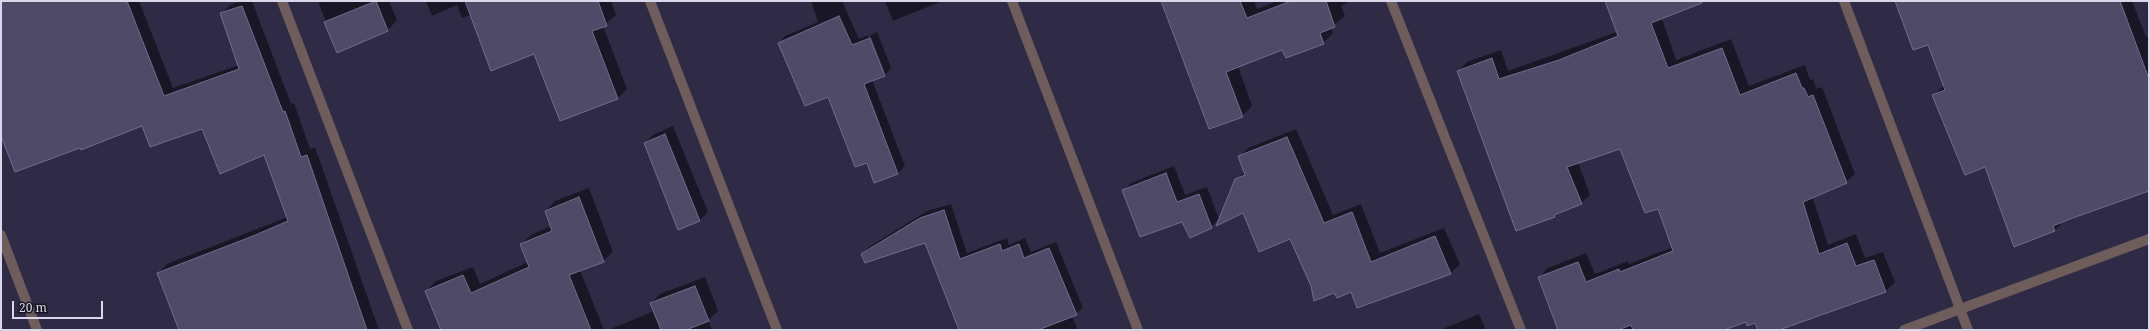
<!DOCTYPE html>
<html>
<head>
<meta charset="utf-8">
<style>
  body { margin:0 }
  #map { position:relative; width:2150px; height:331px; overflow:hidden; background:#2f2b46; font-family:"Noto Serif",serif }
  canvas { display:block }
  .frame { position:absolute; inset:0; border:2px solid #d9d7e9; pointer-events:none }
  .scale { position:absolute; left:12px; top:301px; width:91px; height:18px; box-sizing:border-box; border:2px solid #d9d7e9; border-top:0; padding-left:5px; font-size:12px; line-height:14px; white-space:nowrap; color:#d9d7e9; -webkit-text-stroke:3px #171522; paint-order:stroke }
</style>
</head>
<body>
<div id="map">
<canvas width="2150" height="331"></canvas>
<div class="frame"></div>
<div class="scale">20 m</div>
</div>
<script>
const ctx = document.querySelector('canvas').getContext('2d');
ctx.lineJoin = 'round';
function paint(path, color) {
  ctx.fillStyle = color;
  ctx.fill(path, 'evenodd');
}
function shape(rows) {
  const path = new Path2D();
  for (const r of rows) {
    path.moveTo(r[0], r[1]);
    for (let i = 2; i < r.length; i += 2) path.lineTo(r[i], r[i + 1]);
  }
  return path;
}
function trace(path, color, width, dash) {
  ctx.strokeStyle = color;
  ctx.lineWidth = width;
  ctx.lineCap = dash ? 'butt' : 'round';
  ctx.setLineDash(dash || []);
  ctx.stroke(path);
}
const shadow = shape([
  [1,1,139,1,173,88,239,65,221,14,230,5,242,1,252,1,291,104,294,103,310,149,315,147,379,330,199,330,158,273,167,264,288,217,265,154,202,127,143,125,80,147,1,134],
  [318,1,389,1,397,20,388,30,337,51],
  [426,1,611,1,616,15,603,26,627,89,618,98,560,120,535,53,471,15,462,18,457,5,432,16],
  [811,1,842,1,859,39,868,35,883,73,885,73,870,35,877,32,891,68,885,75,872,80,905,166,898,173,875,182,867,161,829,96,779,43,785,36,818,22],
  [885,1,942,1,893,21],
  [1162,1,1254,1,1257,9,1277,1,1350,1,1341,6,1345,16,1331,27,1333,33,1323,43,1283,49,1238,66,1252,106,1242,116],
  [1606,1,1656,1,1676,60,1731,39,1749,86,1805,65,1810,80,1813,79,1816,89,1822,87,1855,174,1846,182,1812,196,1828,245,1856,234,1865,258,1883,252,1895,282,1886,291,1774,330,1759,330,1756,322,1746,320,1721,330,1565,330,1539,277,1548,268,1586,253,1595,274,1628,261,1629,264,1673,247,1659,207,1620,148,1578,162,1590,195,1581,203,1558,212,1554,216,1458,71,1467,62,1501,50,1508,71,1617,32],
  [1896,1,2132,1,2146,37,2149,36,2149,190,2063,222,2055,230,1986,166,1934,95,1944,85,1928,43],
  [673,126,708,212,700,220,679,228,645,143,653,135],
  [1296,129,1333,215,1361,204,1380,253,1444,228,1460,264,1451,273,1358,307,1352,291,1312,286,1291,237,1236,180,1245,171,1240,156,1248,148],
  [1174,166,1185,195,1207,187,1219,219,1211,227,1183,220,1123,191,1131,183],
  [589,188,613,252,603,261,580,270,604,330,442,330,426,291,436,281,473,267,480,284,528,262,521,244,531,235,551,226,546,211,555,201],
  [951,204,967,253,1007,238,1009,245,1025,238,1031,252,1056,242,1083,308,1072,316,1078,330,959,330,926,241,862,254,869,247,927,211],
  [705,277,718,311,708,320,712,330,608,330,654,311,651,303,660,294],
  [1479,314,1486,330,1440,330]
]);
const building = shape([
  [1,1,127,1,164,96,239,69,220,13,242,6,283,112,285,111,301,157,307,155,367,330,179,330,157,273,253,236,288,221,264,155,220,174,202,129,150,147,142,126,81,150,80,148,15,172,1,136,1,1],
  [376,1,388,31,337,53,324,22,376,1],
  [465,1,598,1,607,26,592,31,618,99,560,121,534,54,491,71,465,1],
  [1161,1,1240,1,1247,18,1291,1,1326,1,1335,27,1320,33,1324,44,1286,58,1282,50,1226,72,1243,117,1209,129,1161,1],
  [1605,1,1702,1,1702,3,1651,23,1668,68,1722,48,1740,95,1796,73,1802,88,1804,88,1808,97,1813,95,1847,183,1803,202,1819,254,1847,243,1856,266,1874,260,1886,292,1779,330,1758,330,1755,323,1747,326,1746,322,1724,330,1633,330,1631,325,1618,330,1558,330,1538,277,1578,262,1586,282,1619,269,1620,272,1673,251,1658,209,1645,213,1620,149,1567,167,1582,204,1554,215,1555,217,1516,231,1457,71,1492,58,1499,79,1559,60,1618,36,1605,1],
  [1895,1,2120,1,2149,79,2149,191,2070,219,2053,226,2055,231,2014,247,1985,167,1965,175,1932,95,1945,90,1928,45,1913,50,1895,1],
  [839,16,852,45,870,38,885,76,864,84,898,174,874,183,867,163,855,167,828,97,805,106,778,43,839,16],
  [665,134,700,221,678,230,644,143,665,134],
  [1287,137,1324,223,1352,212,1371,262,1435,236,1451,274,1357,308,1351,292,1337,298,1334,293,1314,301,1311,286,1290,239,1259,252,1243,213,1216,226,1235,179,1245,175,1238,156,1287,137],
  [1166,173,1177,202,1199,194,1212,228,1190,238,1182,222,1140,237,1122,190,1166,173],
  [579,197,604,262,569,275,591,330,441,330,425,291,463,275,471,293,529,267,520,244,552,231,545,211,579,197],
  [944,210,960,259,1000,244,1002,251,1019,244,1024,258,1049,248,1077,315,1038,330,959,330,925,243,865,263,861,254,920,218,944,210],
  [695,286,709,321,686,330,661,330,650,303,695,286]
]);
const minor = shape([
  [282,1,408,330],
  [650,1,777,330],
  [1012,1,1138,330],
  [1391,1,1521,330],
  [1844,1,1968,330],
  [1,235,37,330],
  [1904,330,2149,239]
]);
paint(shadow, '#0007');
paint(building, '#4e4a68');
trace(building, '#716d8d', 1);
trace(minor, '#6e5d5b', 10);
</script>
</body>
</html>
